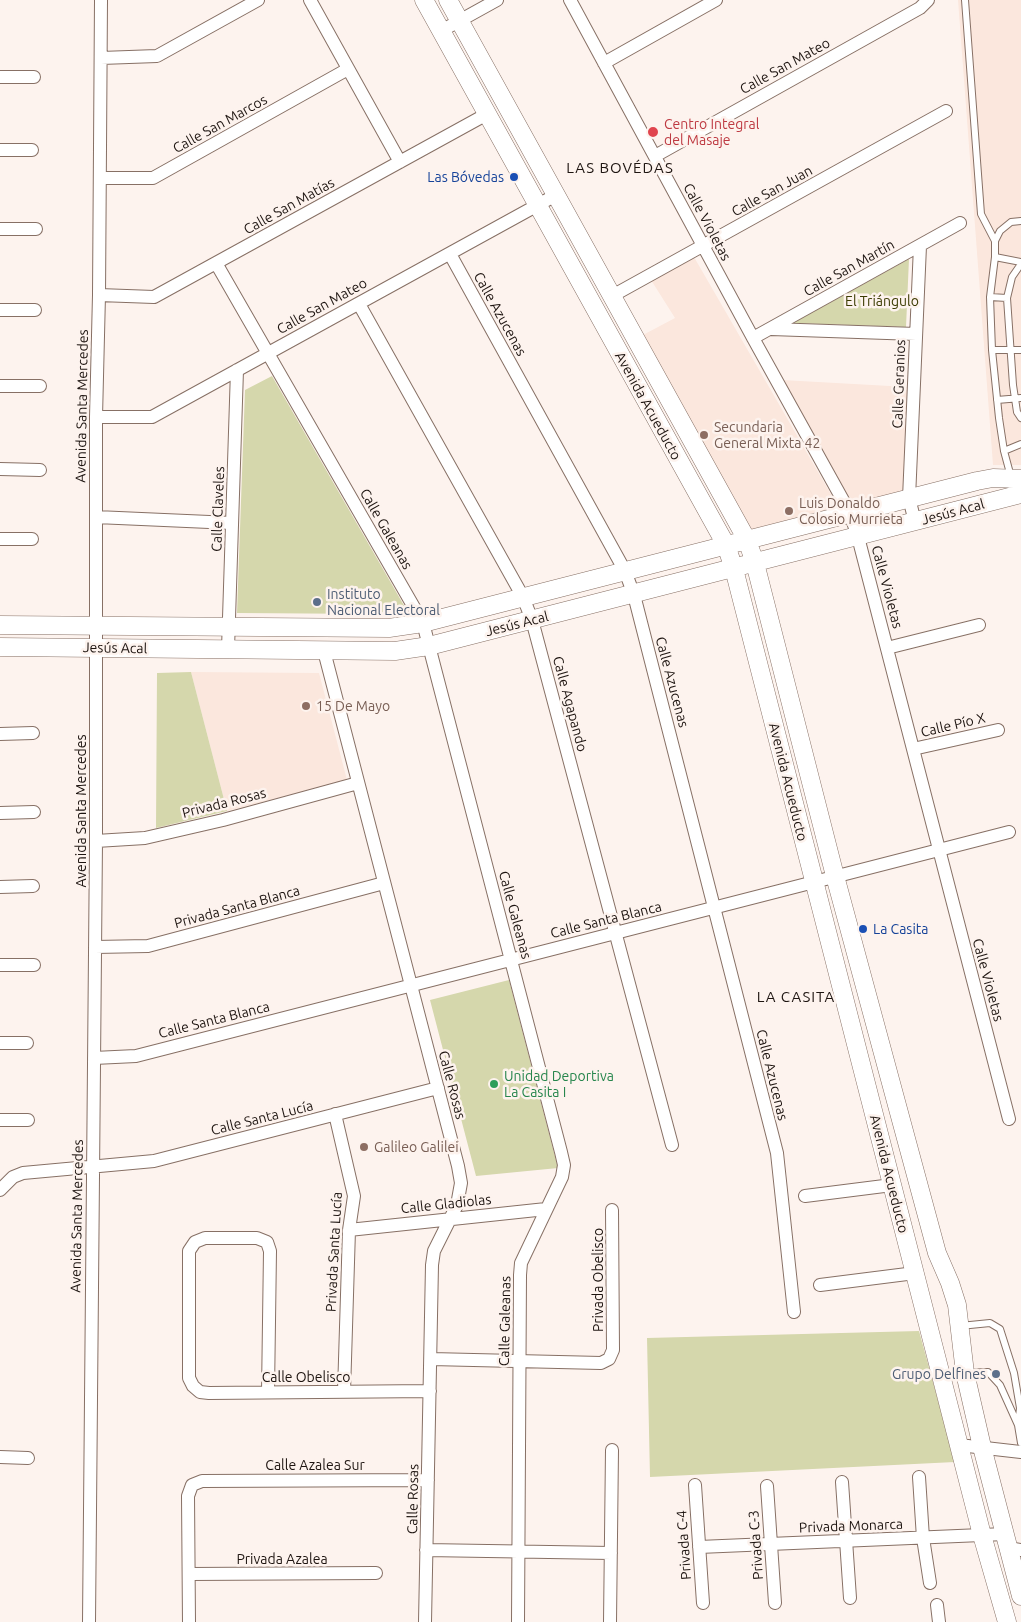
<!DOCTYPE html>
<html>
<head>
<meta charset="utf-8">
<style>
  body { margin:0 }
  canvas { display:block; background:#fdf3ee }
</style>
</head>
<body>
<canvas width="1021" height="1622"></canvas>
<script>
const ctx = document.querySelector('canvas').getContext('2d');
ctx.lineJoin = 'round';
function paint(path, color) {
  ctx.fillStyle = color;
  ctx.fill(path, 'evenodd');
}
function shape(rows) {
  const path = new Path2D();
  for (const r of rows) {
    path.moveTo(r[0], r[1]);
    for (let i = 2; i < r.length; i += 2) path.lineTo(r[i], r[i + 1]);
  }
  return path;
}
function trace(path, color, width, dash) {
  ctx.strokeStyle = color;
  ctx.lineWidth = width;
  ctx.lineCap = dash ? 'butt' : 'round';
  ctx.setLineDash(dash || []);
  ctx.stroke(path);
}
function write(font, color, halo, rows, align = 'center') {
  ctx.font = font + ' Ubuntu,sans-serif';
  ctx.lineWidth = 5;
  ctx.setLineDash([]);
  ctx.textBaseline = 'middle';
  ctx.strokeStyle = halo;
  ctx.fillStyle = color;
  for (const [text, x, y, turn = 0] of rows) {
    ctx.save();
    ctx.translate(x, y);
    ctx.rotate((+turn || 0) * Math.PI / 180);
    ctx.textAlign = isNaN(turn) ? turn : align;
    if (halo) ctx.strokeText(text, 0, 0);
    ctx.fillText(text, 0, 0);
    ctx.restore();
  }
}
const built = shape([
  [958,0,1021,0,1021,465,993,465],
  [694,257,840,510,749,530,641,336,675,318,651,280],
  [782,380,908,387,903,491,852,504],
  [191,672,319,673,347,780,227,811]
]);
const green = shape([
  [909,259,906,327,793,323],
  [272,376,406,609,376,614,237,613,245,390],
  [191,672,227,811,156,828,157,673],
  [509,980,558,1168,476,1176,430,1000],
  [919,1331,955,1462,650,1477,647,1338]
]);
const lane = shape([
  [965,0,981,214,995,241],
  [995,257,1021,262],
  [1021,264,1012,277,1007,298,1013,385,1017,412,1021,418],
  [990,297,1007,298],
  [992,350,1021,350],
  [997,400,1021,398],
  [1004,451,1021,444],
  [1011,477,1004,451,999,418,992,350,990,297,995,257,995,241,1000,231,1011,222,1021,221],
  [960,1326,990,1323,1000,1329,1014,1373,1020,1408,1018,1425],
  [944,1378,965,1373,988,1372,1000,1385,1018,1425,1021,1443]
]);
const street = shape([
  [310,0,400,162],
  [570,0,753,338,850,513,858,537,1009,1119],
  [441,31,497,0],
  [101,58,157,56,258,0],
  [604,63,716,0],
  [0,77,34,77],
  [0,150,32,150],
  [655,156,920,8,928,0],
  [100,178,153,178,348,69],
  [0,229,36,229],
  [450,254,625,571,634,595,777,1153,794,1312],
  [216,263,423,623,561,1152,564,1165,562,1177,521,1263,520,1275,518,1622],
  [99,295,154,297,487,114],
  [612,296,946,111],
  [359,304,523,597,532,620,672,1145],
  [0,310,35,310],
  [771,329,916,334],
  [753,338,960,223],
  [0,386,40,386],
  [96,417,152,417,556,195],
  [0,469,40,470],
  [96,517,232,523],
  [915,522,909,498,920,246],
  [0,539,32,539],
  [887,648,979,625],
  [228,649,237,370],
  [324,651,458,1166,461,1183,457,1205,434,1251,432,1265,425,1622],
  [0,734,33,733],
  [913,749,998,730],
  [0,813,34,812],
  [96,841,145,838,223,820,358,783],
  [0,887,33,886],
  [95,947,148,946,384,883],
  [0,965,34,965],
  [0,1043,27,1043],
  [94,1058,136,1056,1009,832],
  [335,1114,354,1196,349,1230,344,1392],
  [0,1120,28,1120],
  [0,1190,13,1177,23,1173,154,1161,438,1088],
  [805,1196,892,1185],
  [349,1230,546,1209],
  [820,1285,915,1273],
  [431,1359,601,1363,609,1359,613,1350,612,1210],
  [268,1392,270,1251,267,1242,257,1238,205,1238,195,1242,189,1251,189,1378,193,1386,200,1392,209,1393,430,1391],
  [959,1445,1021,1452],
  [0,1457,28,1458],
  [919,1477,923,1538,930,1583],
  [842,1482,850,1598],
  [695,1485,703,1603],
  [767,1486,775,1603],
  [699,1547,1005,1534],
  [1008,1548,1021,1550],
  [426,1550,611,1553],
  [189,1574,376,1573],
  [937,1605,939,1622],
  [89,1622,96,841,96,417,99,295,101,0],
  [189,1622,188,1496,192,1485,202,1481,428,1480],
  [610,1622,612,1450]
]);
const secondary = shape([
  [424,0,726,545,734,569,982,1535,1007,1622],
  [448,0,747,540,755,563,835,876,937,1253,950,1283,957,1305,965,1373,982,1447,1021,1596],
  [0,625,389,628,423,623,977,481,993,478,1021,479],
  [0,647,395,651,429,646,1021,494]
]);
const markers = [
  [653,132,6,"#e0444e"],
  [514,177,5,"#1a4fb4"],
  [704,435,5,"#8d6e63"],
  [789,511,5,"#8d6e63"],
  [317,602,5,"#5c6f8a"],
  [306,706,5,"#8d6e63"],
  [863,929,5,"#1a4fb4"],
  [494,1084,5,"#2e9e5b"],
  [364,1147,5,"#8d6e63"],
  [996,1374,5,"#5c6f8a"]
];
const streetNames = [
  ["Calle San Mateo",785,66,-29],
  ["Calle San Marcos",220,124,-29],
  ["Calle San Juan",772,191,-29],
  ["Calle San Matías",289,206,-29],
  ["Calle Violetas",707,222,62],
  ["Calle San Martín",849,268,-29],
  ["Calle San Mateo",322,306,-29],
  ["Calle Azucenas",500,314,61],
  ["Calle Geranios",899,384,-88],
  ["Avenida Santa Mercedes",82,406,-89],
  ["Avenida Acueducto",648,406,61],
  ["Calle Claveles",218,509,-88],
  ["Jesús Acal",953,512,-15],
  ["Calle Galeanas",386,529,60],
  ["Calle Violetas",887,587,75],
  ["Jesús Acal",517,624,-14],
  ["Jesús Acal",115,648,1],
  ["Calle Azucenas",672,682,75],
  ["Calle Agapando",570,704,75],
  ["Calle Pío X",953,725,-13],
  ["Avenida Acueducto",788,782,76],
  ["Privada Rosas",224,803,-14],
  ["Avenida Santa Mercedes",81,811,-90],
  ["Privada Santa Blanca",237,907,-15],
  ["Calle Galeanas",515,915,75],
  ["Calle Santa Blanca",606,920,-14],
  ["Calle Violetas",988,980,75],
  ["Calle Santa Blanca",214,1020,-14],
  ["Calle Azucenas",772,1075,76],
  ["Calle Rosas",452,1085,75],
  ["Calle Santa Lucía",262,1118,-14],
  ["Avenida Acueducto",889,1174,76],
  ["Calle Gladiolas",446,1204,-6],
  ["Avenida Santa Mercedes",77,1216,-89],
  ["Privada Santa Lucía",334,1252,-87],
  ["Privada Obelisco",598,1280,-90],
  ["Calle Galeanas",505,1321,-89],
  ["Calle Obelisco",306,1377],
  ["Calle Azalea Sur",315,1465],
  ["Calle Rosas",413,1499,-89],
  ["Privada Monarca",851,1526,-2],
  ["Privada C-4",684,1545,-94],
  ["Privada C-3",756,1545,-94],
  ["Privada Azalea",282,1559]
];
const healthNames = [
  ["Centro Integral",664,124],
  ["del Masaje",664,140]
];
const transitNames = [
  ["Las Bóvedas",504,177],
  ["La Casita",873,929,"left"]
];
const parkNames = [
  ["El Triángulo",882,301]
];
const educationNames = [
  ["Secundaria",714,427],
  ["General Mixta 42",714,443],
  ["Luis Donaldo",799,503],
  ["Colosio Murrieta",799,519],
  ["15 De Mayo",316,706],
  ["Galileo Galilei",374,1147]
];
const serviceNames = [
  ["Instituto",327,594],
  ["Nacional Electoral",327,610],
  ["Grupo Delfines",986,1374,"right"]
];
const leisureNames = [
  ["Unidad Deportiva",504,1076],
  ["La Casita I",504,1092]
];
const neighbourhoodNames = [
  ["LAS BOVÉDAS",620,168],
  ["LA CASITA",796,997]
];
paint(built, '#fbe7dd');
paint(green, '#d5d7ac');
trace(lane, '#877065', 8);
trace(street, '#877065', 14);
trace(secondary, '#877065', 19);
trace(lane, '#fff', 6);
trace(street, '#fff', 12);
trace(secondary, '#fff', 18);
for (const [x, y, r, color] of markers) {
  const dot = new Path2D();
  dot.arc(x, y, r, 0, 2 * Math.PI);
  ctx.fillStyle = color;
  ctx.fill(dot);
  trace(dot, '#fdf3ee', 2);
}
write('14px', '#1d1410', '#fdf3ee', streetNames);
write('14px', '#be3a42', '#fdf3ee', healthNames, 'left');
write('14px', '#164399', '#fdf3ee', transitNames, 'right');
write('14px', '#3c3c02', '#fdf3ee', parkNames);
write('14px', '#785e54', '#fdf3ee', educationNames, 'left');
write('14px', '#4e5e75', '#fdf3ee', serviceNames, 'left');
write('14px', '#27864d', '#fdf3ee', leisureNames, 'left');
ctx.letterSpacing = '1px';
write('15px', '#1d1410', '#fdf3ee', neighbourhoodNames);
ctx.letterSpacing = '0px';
</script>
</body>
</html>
